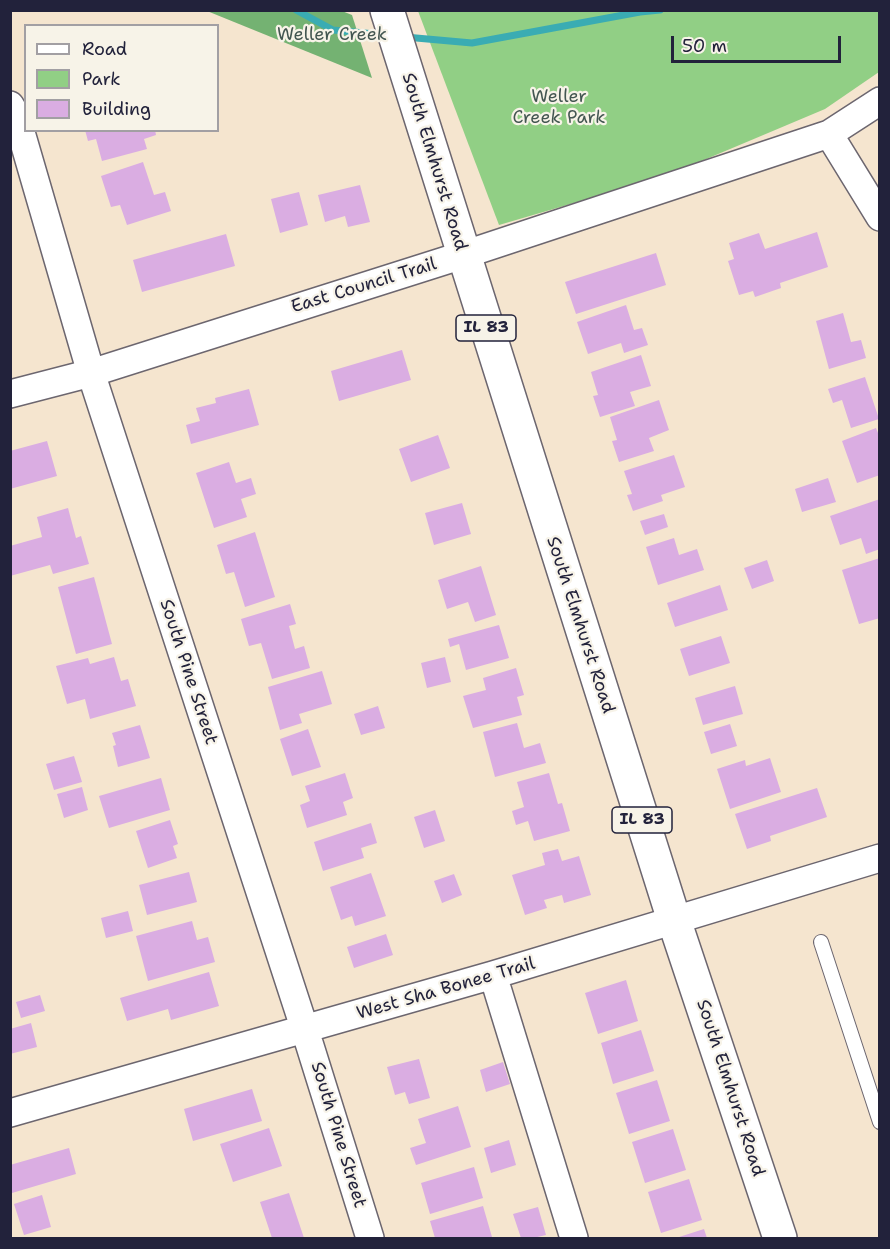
<!DOCTYPE html>
<html>
<head>
<meta charset="utf-8">
<style>
  body { margin:0 }
  #map { position:relative; width:890px; height:1249px; overflow:hidden; background:#f5e5cf; font-family:"Shantell Sans",sans-serif }
  canvas { display:block }
  .frame { position:absolute; inset:0; border:12px solid #22223b; pointer-events:none }
  .legend { position:absolute; left:24px; top:24px; width:195px; height:108px; box-sizing:border-box; background:#f7f3e8; border:2px solid #a29fa3; margin:0; padding:8px 10px; list-style:none; font-size:18px; color:#22223b }
  .legend li { display:flex; align-items:center; gap:12px; height:30px }
  .legend b { width:30px; border:2px solid #a29fa3 }
  .scale { position:absolute; left:671px; top:36px; width:170px; height:27px; box-sizing:border-box; border:3px solid #22223b; border-top:0; padding-left:8px; font-size:18px; line-height:21px; white-space:nowrap; color:#22223b; -webkit-text-stroke:4px #f7f3e8; paint-order:stroke }
</style>
</head>
<body>
<div id="map">
<canvas width="890" height="1249"></canvas>
<div class="frame"></div>
<ul class="legend">
<li><b style="height:8px;background:#fff"></b>Road</li>
<li><b style="height:16px;background:#91cf85"></b>Park</li>
<li><b style="height:16px;background:#daade2"></b>Building</li>
</ul>
<div class="scale">50 m</div>
</div>
<script>
const ctx = document.querySelector('canvas').getContext('2d');
ctx.lineJoin = 'round';
function paint(path, color) {
  ctx.fillStyle = color;
  ctx.fill(path, 'evenodd');
}
function shape(rows) {
  const path = new Path2D();
  for (const r of rows) {
    path.moveTo(r[0], r[1]);
    for (let i = 2; i < r.length; i += 2) path.lineTo(r[i], r[i + 1]);
  }
  return path;
}
function trace(path, color, width, dash) {
  ctx.strokeStyle = color;
  ctx.lineWidth = width;
  ctx.lineCap = dash ? 'butt' : 'round';
  ctx.setLineDash(dash || []);
  ctx.stroke(path);
}
function write(font, color, halo, rows, align = 'center') {
  ctx.font = font + ' "Shantell Sans",sans-serif';
  ctx.lineWidth = 4.5;
  ctx.setLineDash([]);
  ctx.textBaseline = 'middle';
  ctx.strokeStyle = halo;
  ctx.fillStyle = color;
  for (const [text, x, y, turn = 0] of rows) {
    ctx.save();
    ctx.translate(x, y);
    ctx.rotate((+turn || 0) * Math.PI / 180);
    ctx.textAlign = isNaN(turn) ? turn : align;
    if (halo) ctx.strokeText(text, 0, 0);
    ctx.fillText(text, 0, 0);
    ctx.restore();
  }
}
const green = shape([
  [418,11,879,11,879,72,825,109,666,176,499,225]
]);
const forest = shape([
  [207,11,342,11,352,15,372,78]
]);
const stream = shape([
  [296,10,333,30,385,35],
  [405,37,472,43,640,12,660,10]
]);
const building = shape([
  [85,130,155,130,156,135,144,139,147,149,102,161,96,139,88,141],
  [143,162,154,195,165,192,171,211,127,225,120,205,111,207,101,176],
  [360,185,370,222,348,227,345,216,325,222,318,195],
  [299,192,308,225,280,233,271,199],
  [817,232,828,267,780,283,781,288,755,297,753,291,739,295,728,261,734,259,729,243,759,233,765,249],
  [226,234,235,266,142,292,133,260],
  [656,253,666,285,576,314,565,282],
  [626,305,634,330,642,328,648,345,624,353,621,343,588,354,577,322],
  [843,313,851,342,861,340,866,358,829,369,816,321],
  [402,350,411,380,339,401,331,371],
  [641,355,651,386,630,392,635,406,600,417,593,396,598,395,591,372],
  [865,377,879,419,851,428,842,400,833,403,828,389],
  [249,389,259,425,191,444,186,425,200,421,196,408,216,403,215,398],
  [659,400,669,430,649,438,654,451,619,462,612,441,617,440,610,417],
  [876,428,880,438,880,475,857,483,842,441],
  [438,435,450,468,411,482,399,449],
  [47,441,57,476,10,489,10,451],
  [674,455,685,487,661,495,663,501,633,511,627,495,632,494,624,471],
  [229,462,236,483,251,478,256,494,241,499,247,517,214,528,196,473],
  [828,478,836,502,802,512,795,489],
  [880,499,880,549,866,554,861,538,840,545,830,516],
  [462,503,471,534,434,545,425,513],
  [68,508,76,538,81,536,89,564,53,574,50,565,10,576,10,546,42,537,37,517],
  [664,514,668,527,645,535,640,521],
  [255,532,275,597,245,607,234,572,226,574,217,545],
  [674,538,679,555,697,549,704,570,658,585,646,547],
  [880,558,880,618,859,624,842,570],
  [767,560,774,581,752,589,744,568],
  [481,566,496,615,475,622,468,602,447,609,438,580],
  [94,577,112,644,76,654,58,587],
  [720,585,728,610,675,627,667,603],
  [290,604,296,624,289,626,295,649,304,646,310,668,272,679,261,643,249,646,241,619],
  [499,625,509,658,466,670,459,644,450,647,448,639],
  [721,636,730,663,689,676,680,649],
  [114,657,121,681,128,679,136,706,90,719,85,699,67,704,56,666,88,658,90,664],
  [445,657,451,682,427,688,421,663],
  [516,668,524,695,517,697,522,715,473,728,463,696,486,690,483,678],
  [322,671,332,704,299,714,302,723,280,730,268,687],
  [735,686,743,714,703,725,695,698],
  [378,706,385,728,361,735,354,714],
  [517,723,524,748,540,743,546,763,495,777,483,732],
  [730,724,737,746,711,754,704,732],
  [140,725,150,758,118,767,113,746,116,745,112,733],
  [308,729,321,767,292,776,280,739],
  [74,756,82,782,54,790,46,764],
  [770,758,781,792,730,809,717,769,745,760,746,766],
  [345,773,353,798,343,802,347,815,307,828,300,805,310,801,305,786],
  [549,773,558,804,562,803,570,831,534,841,528,821,516,825,512,811,524,807,517,782],
  [161,778,170,810,109,828,99,796],
  [82,787,88,810,64,818,57,794],
  [817,788,827,817,770,836,771,841,747,849,735,814],
  [435,810,445,841,424,848,414,817],
  [170,820,178,844,173,846,177,858,148,868,136,831],
  [371,823,377,843,361,848,364,858,323,871,314,842],
  [558,849,562,861,579,856,591,895,564,903,562,895,544,900,547,908,525,915,512,875,545,865,542,853],
  [189,872,197,902,147,915,139,885],
  [371,873,386,916,355,926,352,916,341,920,330,887],
  [454,874,462,895,442,903,434,881],
  [128,911,133,931,106,938,101,918],
  [192,921,197,940,208,937,215,962,148,981,136,936],
  [386,934,393,955,354,968,347,947],
  [209,972,219,1006,171,1020,168,1009,127,1021,120,998],
  [626,980,638,1021,598,1034,585,993],
  [40,995,45,1011,21,1018,16,1002],
  [31,1023,37,1047,10,1054,10,1029],
  [641,1030,654,1071,613,1084,601,1043],
  [419,1059,430,1098,409,1104,405,1092,395,1095,387,1067],
  [503,1062,510,1084,486,1092,480,1070],
  [657,1080,670,1121,629,1134,616,1093],
  [252,1089,262,1121,193,1141,184,1109],
  [458,1106,471,1147,416,1165,410,1148,426,1143,418,1119],
  [269,1128,282,1166,233,1182,220,1144],
  [673,1129,686,1170,645,1183,632,1142],
  [509,1140,516,1165,491,1173,484,1148],
  [69,1148,76,1174,12,1193,10,1165],
  [474,1167,483,1198,430,1214,421,1183],
  [689,1179,702,1220,661,1233,648,1192],
  [289,1193,304,1238,272,1238,260,1202],
  [42,1195,51,1227,24,1235,14,1204],
  [483,1206,492,1237,435,1238,430,1221],
  [538,1207,546,1235,533,1238,521,1238,513,1214],
  [704,1229,707,1238,676,1238]
]);
const service = shape([
  [821,942,880,1122]
]);
const minor = shape([
  [10,105,16,115,91,373,305,1030,370,1238],
  [829,134,880,217],
  [10,394,91,373,463,255,829,134,880,101],
  [493,975,574,1238],
  [10,1113,493,975,880,858]
]);
const primary = shape([
  [387,10,674,920,780,1238]
]);
const shields = [
  [486,328,60],
  [642,820,60]
];
const shieldNames = [
  ["IL 83",486,328],
  ["IL 83",642,820]
];
const parkNames = [
  ["Weller Creek",332,35],
  ["Weller",559,97],
  ["Creek Park",559,118]
];
const streetNames = [
  ["South Elmhurst Road",434,162,73],
  ["East Council Trail",364,286,-17],
  ["South Elmhurst Road",580,625,72],
  ["South Pine Street",188,672,72],
  ["West Sha Bonee Trail",446,989,-16],
  ["South Elmhurst Road",730,1088,72],
  ["South Pine Street",338,1135,73]
];
paint(green, '#91cf85');
paint(forest, '#74b272');
trace(stream, '#3aacb3', 7);
paint(building, '#daade2');
trace(service, '#6c666f', 16);
trace(minor, '#6c666f', 30);
trace(primary, '#6c666f', 36);
trace(service, '#fff', 14);
trace(minor, '#fff', 27);
trace(primary, '#fff', 33);
for (const [x, y, w] of shields) {
  const box = new Path2D();
  box.roundRect(x - w / 2, y - 13, w, 26, 4.5);
  ctx.fillStyle = '#f7f3e8';
  ctx.fill(box);
  trace(box, '#22223b', 1.5);
}
write('bold 16px', '#22223b', null, shieldNames);
write('18px', '#435651', '#f7f3e8', parkNames);
write('18px', '#22223b', '#f7f3e8', streetNames);
</script>
</body>
</html>
